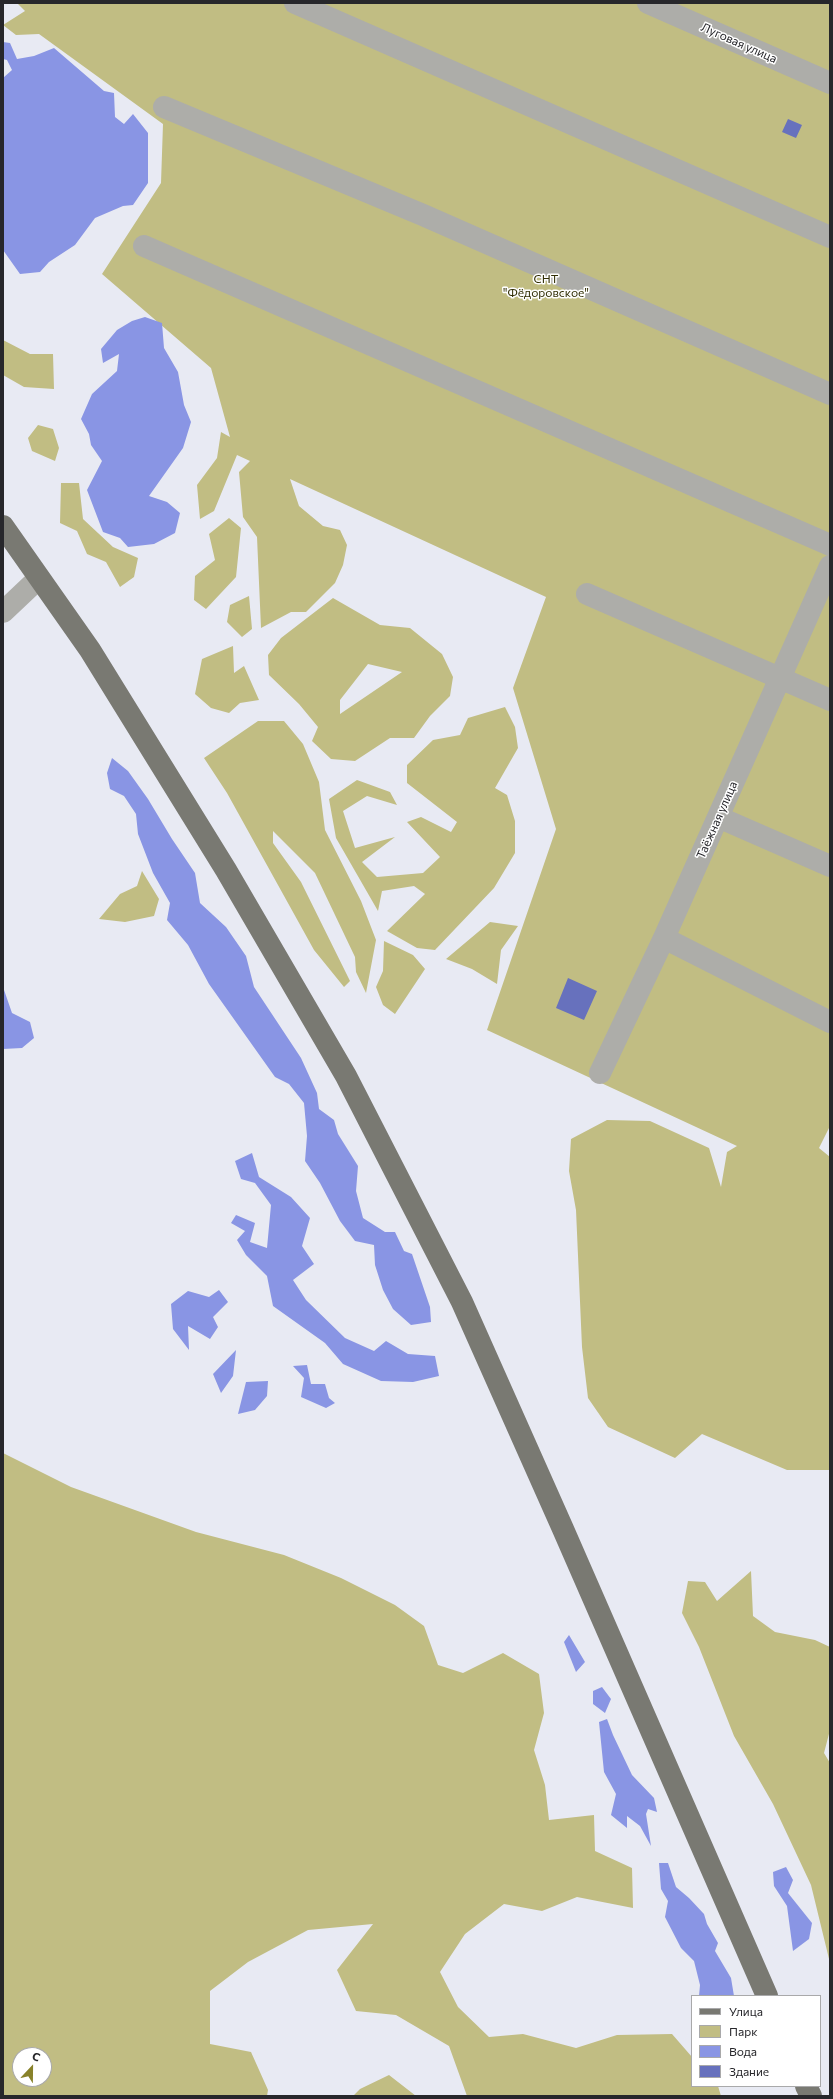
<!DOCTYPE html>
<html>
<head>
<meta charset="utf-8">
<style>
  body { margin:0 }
  #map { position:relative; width:833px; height:2099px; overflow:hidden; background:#e8eaf3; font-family:Commissioner,sans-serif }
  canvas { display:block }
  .frame { position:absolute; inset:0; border:4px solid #27272b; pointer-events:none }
  .legend { position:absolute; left:691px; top:1995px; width:130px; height:92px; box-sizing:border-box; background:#fff; border:1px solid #a9a9aa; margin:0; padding:5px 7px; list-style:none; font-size:12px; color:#27272b }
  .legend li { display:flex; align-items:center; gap:8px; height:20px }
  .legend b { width:20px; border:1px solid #a9a9aa }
  .north { position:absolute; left:12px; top:2047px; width:40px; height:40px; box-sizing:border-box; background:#fff; border:1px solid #a9a9aa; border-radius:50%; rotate:22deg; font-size:11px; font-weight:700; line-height:16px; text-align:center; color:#27272b }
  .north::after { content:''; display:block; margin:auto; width:14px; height:18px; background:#88822a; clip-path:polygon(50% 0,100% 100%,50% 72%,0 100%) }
</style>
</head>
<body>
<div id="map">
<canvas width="833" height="2099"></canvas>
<div class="frame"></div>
<ul class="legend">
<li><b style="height:5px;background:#797972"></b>Улица</li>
<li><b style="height:11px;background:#c1bd83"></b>Парк</li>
<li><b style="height:11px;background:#8995e4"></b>Вода</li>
<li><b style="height:11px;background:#6771bd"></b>Здание</li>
</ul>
<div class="north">С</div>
</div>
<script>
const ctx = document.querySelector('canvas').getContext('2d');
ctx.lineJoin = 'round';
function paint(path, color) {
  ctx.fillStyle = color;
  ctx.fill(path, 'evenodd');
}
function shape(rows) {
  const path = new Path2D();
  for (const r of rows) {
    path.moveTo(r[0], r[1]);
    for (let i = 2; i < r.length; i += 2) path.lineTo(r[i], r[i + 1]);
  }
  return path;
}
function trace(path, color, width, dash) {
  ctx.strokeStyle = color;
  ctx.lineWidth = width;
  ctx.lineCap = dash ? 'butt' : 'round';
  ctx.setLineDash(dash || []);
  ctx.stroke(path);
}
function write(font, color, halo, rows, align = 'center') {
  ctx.font = font + ' Commissioner,sans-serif';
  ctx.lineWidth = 3;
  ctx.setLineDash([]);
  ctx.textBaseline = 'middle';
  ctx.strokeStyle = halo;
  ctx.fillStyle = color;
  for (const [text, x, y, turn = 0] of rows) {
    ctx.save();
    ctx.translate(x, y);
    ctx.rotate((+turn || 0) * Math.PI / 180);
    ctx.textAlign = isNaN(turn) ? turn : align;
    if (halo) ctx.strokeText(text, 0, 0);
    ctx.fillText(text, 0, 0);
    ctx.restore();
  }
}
const green = shape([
  [17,3,830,3,830,1126,819,1148,830,1157,830,1470,787,1470,702,1434,675,1458,608,1427,588,1398,582,1347,576,1210,569,1171,571,1139,607,1120,650,1121,709,1148,721,1187,727,1152,737,1146,487,1030,556,829,513,688,546,597,290,479,299,506,323,526,340,530,347,545,343,565,335,583,306,612,291,612,261,628,257,537,243,517,239,472,250,461,237,455,214,511,200,519,197,485,217,458,221,432,230,437,211,368,102,274,161,183,163,124,39,34,16,35,3,25,25,11],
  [3,340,30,354,53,354,54,389,24,387,3,375],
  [38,425,53,429,59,448,55,461,32,451,28,438],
  [61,483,79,483,83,519,113,547,138,558,134,577,120,587,106,562,87,554,77,531,60,523],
  [229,518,241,528,236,577,206,609,194,600,195,576,215,560,209,534],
  [249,596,252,629,242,637,227,622,230,605],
  [333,598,380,625,410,628,442,654,453,677,450,696,430,716,414,738,390,738,355,761,331,759,312,741,318,727,299,704,269,675,268,655,281,638],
  [368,664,402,672,340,714,340,700],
  [233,646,234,673,244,666,259,700,240,703,229,713,211,708,195,694,202,659],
  [505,707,515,727,518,748,495,788,507,795,515,821,515,853,494,888,435,950,417,948,387,931,425,894,414,886,382,891,378,911,336,838,329,799,357,780,390,792,397,805,367,796,343,811,355,848,395,837,362,862,377,877,423,873,440,857,407,822,421,817,451,832,457,822,407,783,407,765,433,740,460,735,468,718],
  [258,721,284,721,303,744,319,782,325,830,361,901,376,940,366,993,356,972,355,957,315,873,273,831,273,843,301,882,350,981,344,987,314,950,227,793,204,758],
  [142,871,159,899,154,916,125,922,99,919,120,894,137,886],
  [490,922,518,926,501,950,497,984,472,969,446,959],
  [384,941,413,955,425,969,395,1014,383,1005,376,987,383,971],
  [3,1453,71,1487,196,1532,284,1555,341,1578,395,1605,424,1626,438,1665,463,1673,503,1653,539,1674,544,1713,534,1750,545,1785,549,1820,594,1815,595,1851,632,1868,633,1908,577,1897,542,1911,504,1904,465,1934,440,1972,458,2007,489,2037,523,2034,576,2048,617,2035,672,2034,692,2057,692,2086,718,2086,721,2096,467,2096,449,2046,396,2015,356,2011,337,1970,373,1924,308,1930,248,1962,210,1991,210,2044,251,2052,268,2090,267,2096,3,2096],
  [20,2055,44,2055,44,2079,20,2079],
  [751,1571,753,1616,775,1632,815,1640,830,1647,830,1730,824,1753,830,1763,830,1963,811,1885,773,1804,734,1736,699,1647,682,1613,688,1581,705,1582,717,1601],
  [389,2075,416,2096,353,2096,360,2089]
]);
const water = shape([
  [3,42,10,43,17,59,34,56,54,48,104,91,114,93,115,117,124,124,133,114,148,133,148,183,133,205,123,206,95,218,75,245,49,262,40,272,20,274,3,250,3,78,12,70,7,60,3,59],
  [145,317,162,323,164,348,178,372,184,405,191,422,183,448,149,496,167,502,180,513,175,533,154,544,128,547,120,538,103,532,87,490,102,461,91,445,89,434,81,419,92,394,117,371,119,354,103,363,101,349,117,330,132,321],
  [112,758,128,771,148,799,172,839,195,873,200,903,226,927,246,956,254,987,301,1058,317,1093,319,1109,334,1120,338,1134,358,1166,356,1191,363,1218,385,1232,395,1232,404,1251,412,1254,430,1307,431,1322,411,1325,393,1309,383,1290,375,1265,374,1245,355,1241,340,1221,320,1183,305,1161,307,1136,304,1103,289,1084,275,1077,209,984,188,945,167,920,170,903,153,873,138,834,136,814,124,796,110,789,107,773],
  [3,987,12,1013,30,1022,34,1038,22,1048,3,1049],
  [252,1153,259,1177,291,1197,310,1218,302,1246,314,1264,293,1280,306,1300,345,1338,374,1351,386,1341,408,1354,435,1356,439,1376,413,1382,381,1381,343,1364,325,1343,273,1306,267,1276,246,1255,237,1240,245,1231,231,1223,236,1215,255,1223,250,1242,267,1248,271,1205,255,1183,241,1179,235,1161],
  [219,1290,228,1302,213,1317,218,1327,210,1339,188,1326,189,1350,173,1329,171,1304,188,1291,209,1297],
  [236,1350,233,1376,221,1393,213,1374],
  [307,1365,311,1384,325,1384,329,1398,335,1403,326,1408,301,1397,304,1378,293,1366],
  [268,1381,267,1396,255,1410,238,1414,246,1382],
  [569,1635,585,1662,576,1672,564,1642],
  [602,1687,611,1699,605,1713,593,1704,593,1691],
  [607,1719,613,1735,632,1775,654,1798,657,1812,648,1809,646,1814,651,1846,640,1826,627,1816,627,1828,611,1815,616,1794,604,1772,599,1722],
  [659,1863,668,1863,676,1887,689,1898,704,1914,707,1924,718,1943,715,1951,731,1978,734,1996,699,1996,700,1985,694,1961,681,1948,665,1917,668,1901,661,1889],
  [786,1867,793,1880,788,1893,812,1923,809,1939,793,1951,787,1906,774,1886,773,1872]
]);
const building = shape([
  [788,119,802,125,796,138,782,132],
  [568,978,597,991,584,1020,556,1008]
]);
const minor = shape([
  [295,3,830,237],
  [648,3,830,83],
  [164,107,423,215,830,394],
  [144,246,830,545],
  [587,594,830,700],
  [3,612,39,578],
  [718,817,830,866],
  [664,938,830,1022],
  [600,1073,664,938,830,566]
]);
const major = shape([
  [3,526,90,650,226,870,346,1076,462,1302,563,1529,767,1996],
  [806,2086,811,2096]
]);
const streetNames = [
  ["Луговая улица",739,43,24],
  ["Таёжная улица",717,820,-66]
];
const parkNames = [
  ["СНТ",546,279],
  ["\"Фёдоровское\"",546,293]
];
paint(green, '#c1bd83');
paint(water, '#8995e4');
paint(building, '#6771bd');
trace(minor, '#adada9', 22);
trace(major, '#797972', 22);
write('12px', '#27272b', '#fff', streetNames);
write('12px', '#312e04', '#fff', parkNames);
</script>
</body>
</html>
